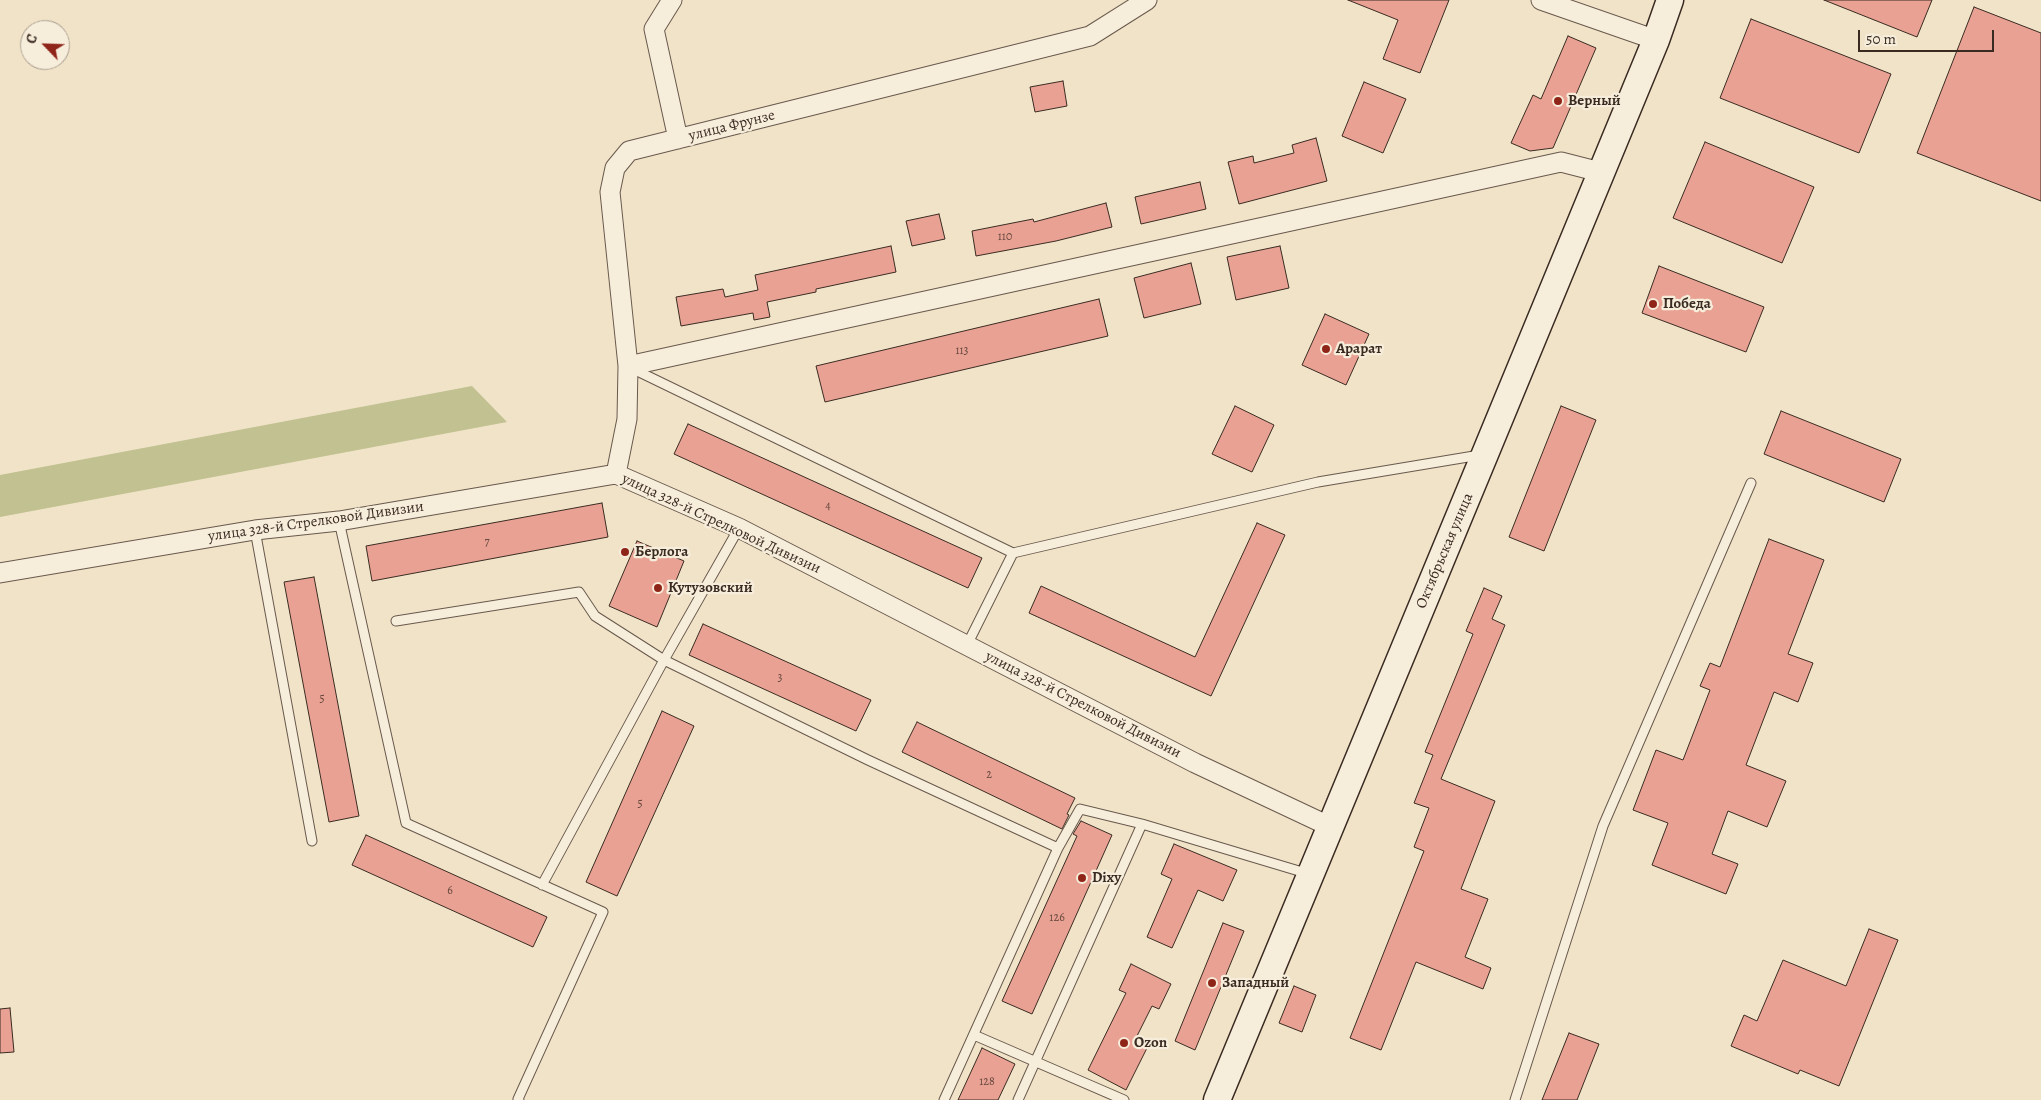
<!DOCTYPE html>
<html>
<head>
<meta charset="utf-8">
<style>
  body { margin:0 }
  #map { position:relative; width:2041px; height:1100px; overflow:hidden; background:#f1e3c8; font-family:Alegreya,serif }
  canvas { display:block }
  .north { position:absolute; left:20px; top:20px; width:50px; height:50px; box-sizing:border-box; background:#f6eddb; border:1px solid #ab9f91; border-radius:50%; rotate:294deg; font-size:14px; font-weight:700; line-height:20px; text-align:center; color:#3a2b22 }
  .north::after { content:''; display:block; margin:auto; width:18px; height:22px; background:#8f2418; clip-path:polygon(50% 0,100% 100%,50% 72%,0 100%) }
  .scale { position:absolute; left:1858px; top:30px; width:136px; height:22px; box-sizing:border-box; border:2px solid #3a2b22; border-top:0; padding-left:6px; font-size:15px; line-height:18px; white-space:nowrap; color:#3a2b22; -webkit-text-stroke:4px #f6eddb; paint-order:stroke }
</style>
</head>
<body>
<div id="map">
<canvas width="2041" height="1100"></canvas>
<div class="north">С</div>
<div class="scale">50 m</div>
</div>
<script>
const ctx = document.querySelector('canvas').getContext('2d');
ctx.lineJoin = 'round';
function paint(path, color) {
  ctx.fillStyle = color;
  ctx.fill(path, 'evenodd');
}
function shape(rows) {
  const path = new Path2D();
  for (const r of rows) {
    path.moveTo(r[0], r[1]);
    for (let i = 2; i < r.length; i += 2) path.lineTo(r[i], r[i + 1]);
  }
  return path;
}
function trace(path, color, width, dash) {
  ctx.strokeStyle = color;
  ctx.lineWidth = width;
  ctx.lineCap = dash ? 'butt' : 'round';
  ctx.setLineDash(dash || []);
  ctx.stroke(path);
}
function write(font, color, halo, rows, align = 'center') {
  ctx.font = font + ' Alegreya,serif';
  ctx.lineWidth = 4.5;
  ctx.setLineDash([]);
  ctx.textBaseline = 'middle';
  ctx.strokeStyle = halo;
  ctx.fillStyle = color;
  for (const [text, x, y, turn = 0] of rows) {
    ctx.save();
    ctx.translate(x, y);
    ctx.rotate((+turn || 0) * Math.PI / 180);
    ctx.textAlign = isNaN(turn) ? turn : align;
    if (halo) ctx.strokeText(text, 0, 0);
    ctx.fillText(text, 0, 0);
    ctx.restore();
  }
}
const green = shape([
  [472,386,507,422,0,517,0,475]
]);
const building = shape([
  [1348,0,1449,0,1420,73,1383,59,1398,20,1348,0],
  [1824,0,1932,0,1917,37,1824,0],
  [1974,7,2041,33,2041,201,1917,153,1974,7],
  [1751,19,1891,74,1859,153,1720,98,1751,19],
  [1568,36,1596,48,1553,148,1530,151,1511,143,1533,95,1541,99,1568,36],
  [1063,81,1067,106,1035,112,1030,87,1063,81],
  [1364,82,1406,99,1383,153,1342,136,1364,82],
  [1316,138,1327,181,1239,204,1228,162,1253,156,1254,163,1294,153,1292,145,1316,138],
  [1705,142,1814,187,1782,263,1673,218,1705,142],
  [1200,182,1206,209,1141,224,1135,197,1200,182],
  [1106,203,1112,227,1056,241,976,256,972,231,1033,219,1034,222,1106,203],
  [939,214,945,239,912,246,906,221,939,214],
  [891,246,896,272,816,289,816,292,767,302,770,317,754,320,753,313,681,326,676,297,723,289,725,297,758,290,755,275,891,246],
  [1280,246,1289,288,1236,300,1227,257,1280,246],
  [1191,263,1201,304,1144,318,1134,278,1191,263],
  [1659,266,1764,307,1746,352,1642,313,1659,266],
  [1099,299,1108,336,825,402,816,366,1099,299],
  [1325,314,1369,334,1346,385,1302,365,1325,314],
  [1235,406,1274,425,1252,472,1212,454,1235,406],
  [1561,406,1596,420,1544,551,1509,537,1561,406],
  [1781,411,1901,459,1884,502,1764,454,1781,411],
  [688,424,982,558,968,588,674,454,688,424],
  [602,503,608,537,372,581,366,546,602,503],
  [1257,523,1285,535,1211,696,1029,613,1041,586,1195,657,1257,523],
  [1769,539,1824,560,1788,654,1813,663,1798,702,1774,692,1746,765,1786,781,1767,827,1728,811,1712,854,1738,864,1726,894,1652,865,1668,823,1633,810,1656,750,1683,760,1710,690,1700,686,1710,663,1720,667,1769,539],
  [637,541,684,561,657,627,609,606,637,541],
  [314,577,359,816,329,822,284,582,314,577],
  [1484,588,1502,596,1492,619,1505,625,1441,779,1495,801,1461,889,1488,899,1465,957,1491,968,1483,989,1416,962,1381,1050,1350,1038,1424,851,1414,847,1429,808,1414,803,1433,755,1425,752,1473,634,1466,631,1484,588],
  [703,624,871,700,856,731,689,655,703,624],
  [662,711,694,726,617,896,586,882,662,711],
  [917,722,1075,798,1067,814,1069,815,1062,829,902,752,917,722],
  [1081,821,1112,835,1032,1014,1002,1001,1077,836,1073,834,1081,821],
  [366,835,547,917,533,947,352,865,366,835],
  [1174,844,1237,870,1223,901,1198,890,1172,948,1147,937,1172,879,1161,874,1174,844],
  [1223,923,1244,931,1195,1050,1175,1041,1223,923],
  [1869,929,1898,940,1839,1086,1800,1070,1798,1074,1731,1046,1744,1015,1757,1021,1783,960,1846,986,1869,929],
  [1131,964,1171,984,1159,1009,1152,1006,1134,1042,1147,1048,1126,1090,1088,1070,1126,993,1119,990,1131,964],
  [1294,986,1316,995,1302,1032,1279,1023,1294,986],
  [10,1008,14,1052,0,1053,0,1009,10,1008],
  [1569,1033,1599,1044,1577,1100,1542,1100,1569,1033],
  [982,1048,1015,1064,998,1100,958,1100,982,1048]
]);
const service = shape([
  [631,368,1013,553,1318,482,1480,455],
  [339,521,406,823,603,912,518,1099,519,1100],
  [255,530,312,841],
  [396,621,579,592,595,616,664,660,868,760,1058,848],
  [967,645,1013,553],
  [542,885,664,660,739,528],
  [974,1035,1124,1100],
  [944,1100,1058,848,1080,809,1142,824],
  [1018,1100,1142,824,1309,874],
  [1515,1100,1603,826,1751,483]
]);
const minor = shape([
  [672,0,654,29,678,139],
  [1541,0,1656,40],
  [628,366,1561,162,1600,172],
  [616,474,627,419,628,366,610,192,615,168,629,151,1090,36,1147,0],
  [0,573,255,530,339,521,616,474,739,528,1195,763,1331,827]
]);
const secondary = shape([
  [1217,1100,1485,454,1656,40,1670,0]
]);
const markers = [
  [1558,101,5,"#8f2418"],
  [1653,304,5,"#8f2418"],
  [1326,349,5,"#8f2418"],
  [625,552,5,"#8f2418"],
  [658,588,5,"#8f2418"],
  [1082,878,5,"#8f2418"],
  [1212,983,5,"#8f2418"],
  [1124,1043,5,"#8f2418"]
];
const numberNames = [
  ["110",1005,237],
  ["113",962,351],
  ["4",828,506],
  ["7",487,542],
  ["3",780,678],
  ["5",322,699],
  ["2",989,775],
  ["5",640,804],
  ["6",450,891],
  ["126",1057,918],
  ["128",987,1082]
];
const poiNames = [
  ["Верный",1568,101],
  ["Победа",1663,304],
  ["Арарат",1336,349],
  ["Берлога",635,552],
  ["Кутузовский",668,588],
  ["Dixy",1092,878],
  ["Западный",1222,983],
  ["Ozon",1134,1043]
];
const streetNames = [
  ["улица Фрунзе",732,126,-14],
  ["улица 328-й Стрелковой Дивизии",316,522,-8],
  ["улица 328-й Стрелковой Дивизии",721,524,25],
  ["Октябрьская улица",1445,551,-67],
  ["улица 328-й Стрелковой Дивизии",1083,705,27]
];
paint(green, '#c1c191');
paint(building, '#e9a193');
trace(building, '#3a2b22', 1);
trace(service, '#68594c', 11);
trace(minor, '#68594c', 21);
trace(secondary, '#3a2b22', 29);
trace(service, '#f6eddb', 9);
trace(minor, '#f6eddb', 19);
trace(secondary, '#f6eddb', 26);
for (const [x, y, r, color] of markers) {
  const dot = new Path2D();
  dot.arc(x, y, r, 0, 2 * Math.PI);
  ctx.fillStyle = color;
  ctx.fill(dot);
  trace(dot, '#f6eddb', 2);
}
write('12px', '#66483e', null, numberNames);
write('bold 15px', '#3a2b22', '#f6eddb', poiNames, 'left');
write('15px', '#3a2b22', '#f6eddb', streetNames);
</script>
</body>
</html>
